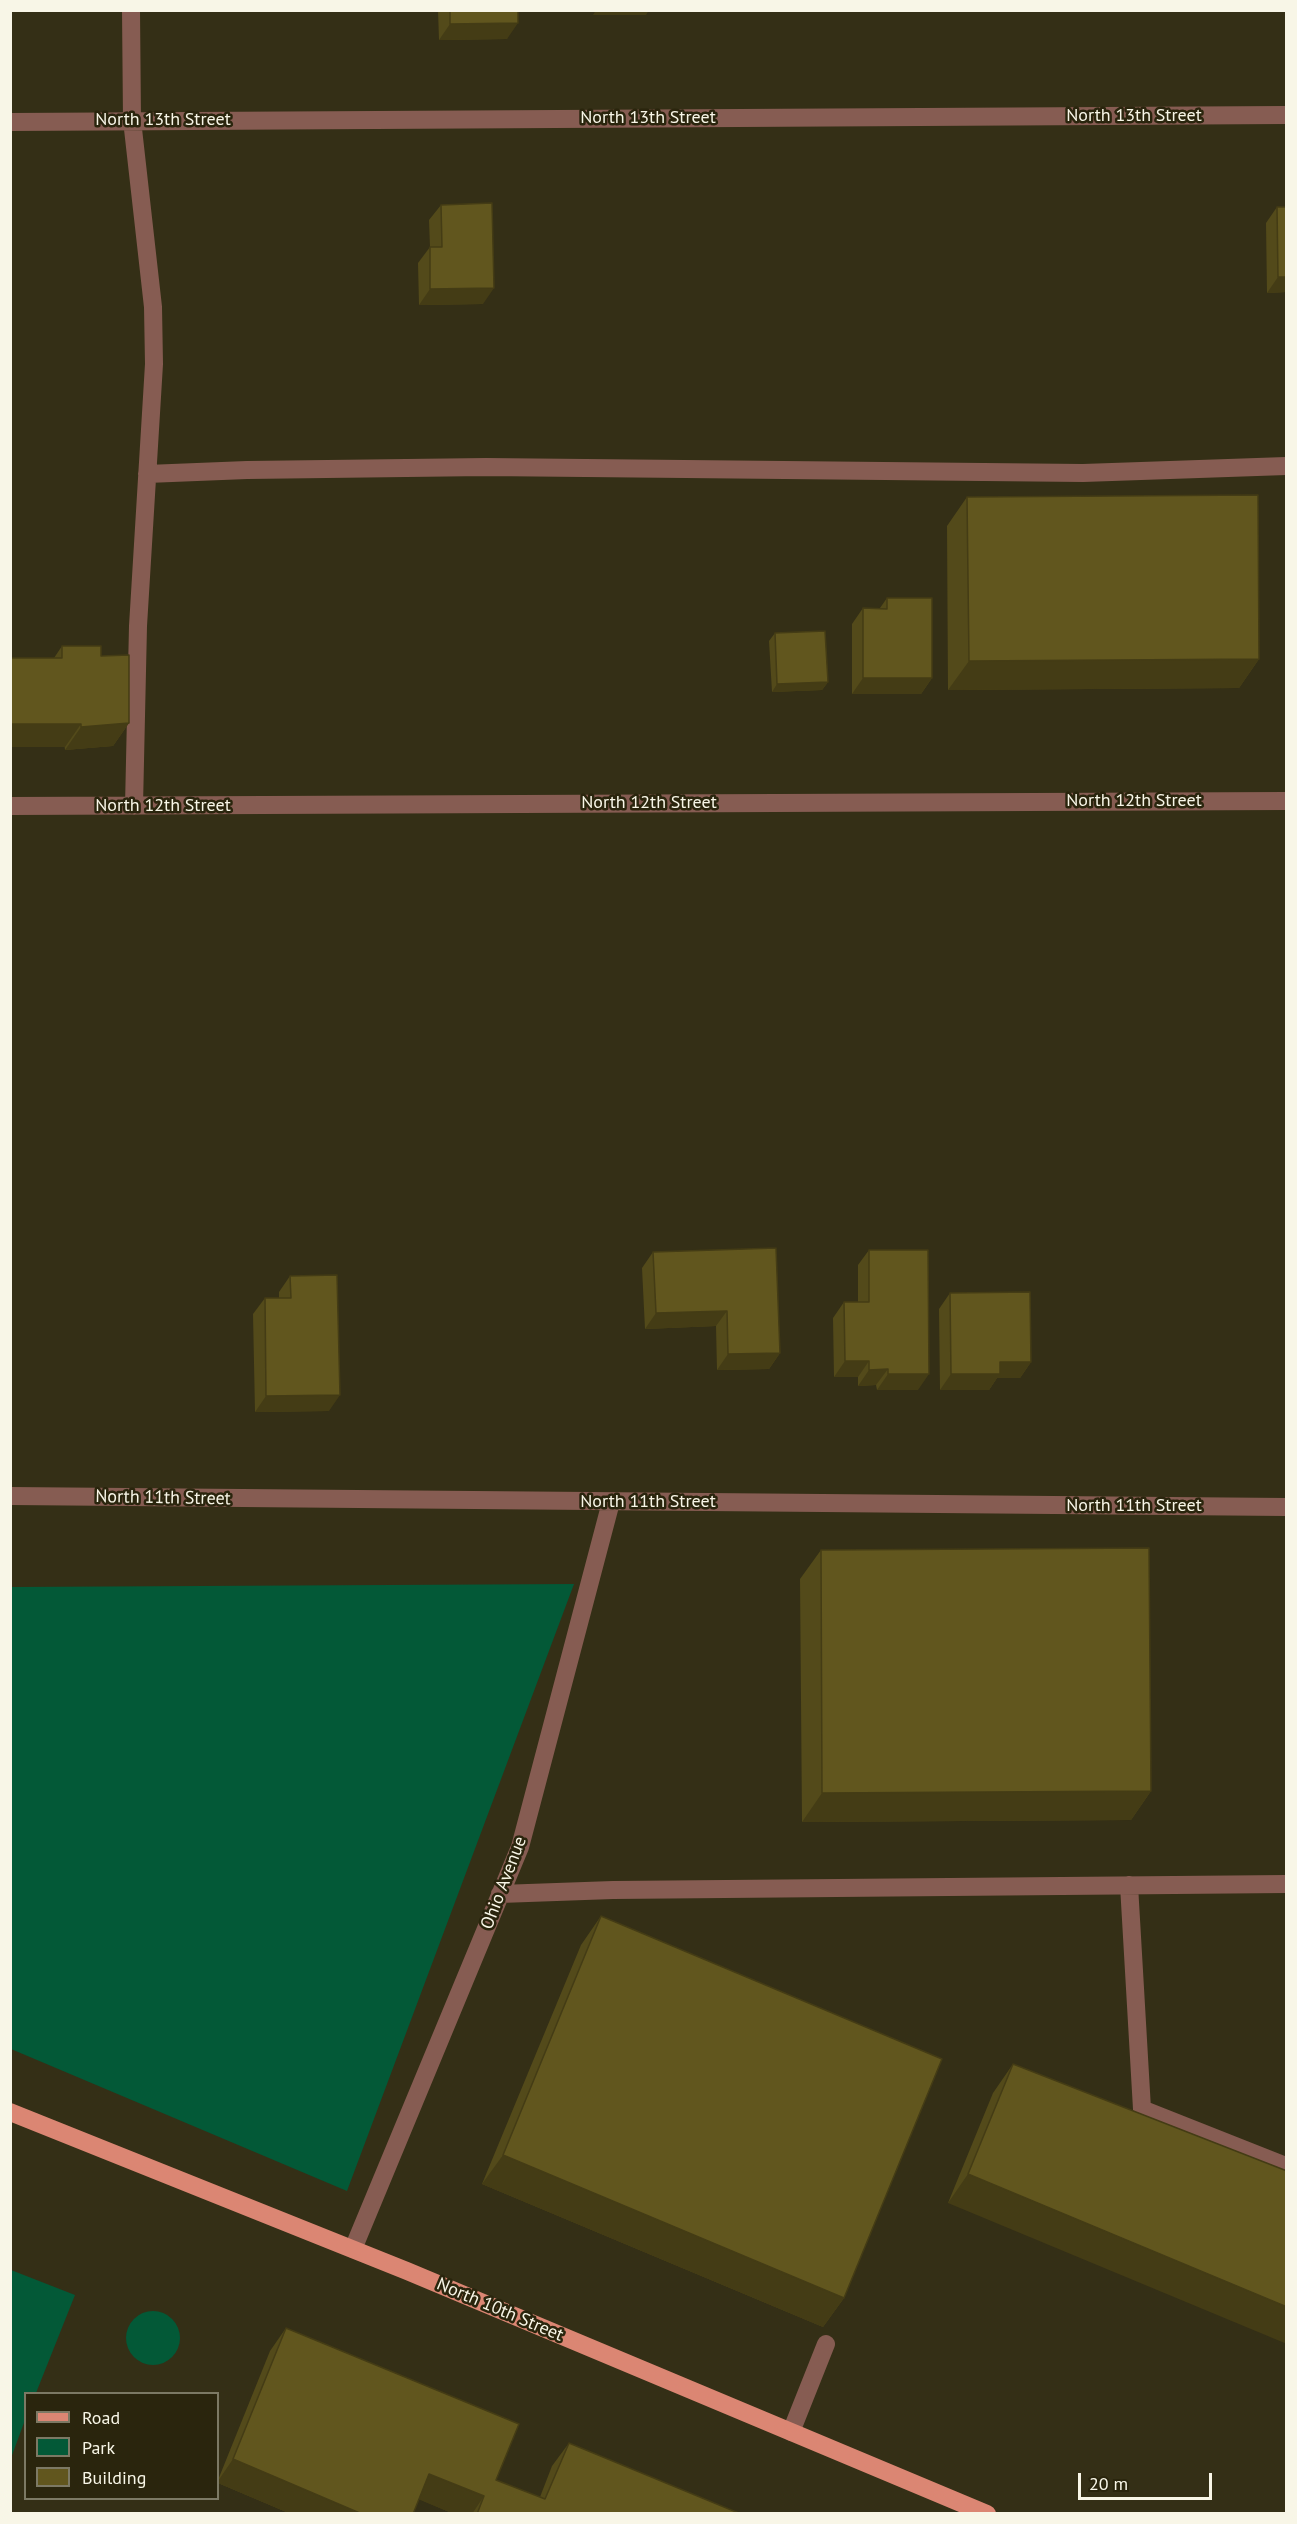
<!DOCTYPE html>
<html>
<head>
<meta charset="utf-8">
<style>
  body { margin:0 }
  #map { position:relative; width:1297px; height:2524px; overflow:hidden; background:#342f16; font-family:"PT Sans",sans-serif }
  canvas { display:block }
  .frame { position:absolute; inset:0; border:12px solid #f8f6e7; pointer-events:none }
  .legend { position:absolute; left:24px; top:2392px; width:195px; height:108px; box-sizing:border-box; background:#2a250d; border:2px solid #7c7964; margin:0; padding:8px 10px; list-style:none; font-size:18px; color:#f8f6e7 }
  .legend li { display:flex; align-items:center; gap:12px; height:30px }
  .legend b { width:30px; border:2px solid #7c7964 }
  .scale { position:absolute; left:1078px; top:2473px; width:134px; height:27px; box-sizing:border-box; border:3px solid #f8f6e7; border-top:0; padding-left:8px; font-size:18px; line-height:21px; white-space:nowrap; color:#f8f6e7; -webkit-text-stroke:4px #2a250d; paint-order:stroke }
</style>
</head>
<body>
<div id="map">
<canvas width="1297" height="2524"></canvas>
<div class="frame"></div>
<ul class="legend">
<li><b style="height:8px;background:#db8673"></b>Road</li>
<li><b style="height:16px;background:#035937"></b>Park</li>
<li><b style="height:16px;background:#61561e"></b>Building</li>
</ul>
<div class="scale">20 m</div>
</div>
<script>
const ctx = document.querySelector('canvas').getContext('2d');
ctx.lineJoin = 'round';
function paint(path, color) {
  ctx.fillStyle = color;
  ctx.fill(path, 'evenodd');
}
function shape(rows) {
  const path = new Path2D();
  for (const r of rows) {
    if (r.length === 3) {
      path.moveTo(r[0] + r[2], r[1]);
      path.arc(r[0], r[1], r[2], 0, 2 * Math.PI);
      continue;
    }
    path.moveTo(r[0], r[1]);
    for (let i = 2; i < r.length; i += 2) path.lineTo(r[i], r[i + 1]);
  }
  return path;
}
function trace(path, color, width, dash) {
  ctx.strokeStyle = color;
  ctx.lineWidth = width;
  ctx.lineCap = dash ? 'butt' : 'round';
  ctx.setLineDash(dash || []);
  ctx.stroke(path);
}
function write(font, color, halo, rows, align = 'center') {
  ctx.font = font + ' "PT Sans",sans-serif';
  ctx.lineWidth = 5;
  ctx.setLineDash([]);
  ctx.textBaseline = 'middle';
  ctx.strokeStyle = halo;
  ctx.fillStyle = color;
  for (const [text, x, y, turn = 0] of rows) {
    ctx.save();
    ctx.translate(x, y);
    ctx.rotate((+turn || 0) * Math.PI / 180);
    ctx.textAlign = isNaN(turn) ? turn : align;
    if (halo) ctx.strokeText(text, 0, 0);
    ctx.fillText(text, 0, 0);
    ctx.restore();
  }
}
const green = shape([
  [574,1584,347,2191,11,2049,11,1587],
  [11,2270,75,2295,36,2393,26,2394,25,2420,11,2458],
  [153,2338,27]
]);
const minor = shape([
  [131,10,132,120,153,307,154,364,138,626,134,806],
  [10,122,1286,115],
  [147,474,247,470,486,467,1083,473,1286,466],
  [10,806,1286,801],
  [10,1496,1286,1507],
  [1129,1885,1142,2109,1286,2166],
  [500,1894,613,1890,1286,1884],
  [353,2249,520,1847,611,1502],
  [791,2432,826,2344]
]);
const major = shape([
  [10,2112,407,2271,987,2514]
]);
const wall = shape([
  [438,10,518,10,507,39,439,40],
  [441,205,483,304,419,305,418,263,430,247,429,220],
  [1277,207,1287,207,1287,292,1267,293,1266,223],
  [967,497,1259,659,1239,688,948,690,947,526],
  [887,598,932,678,921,694,852,694,852,624,863,608,880,608],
  [775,633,828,682,822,690,772,692,769,641],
  [62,646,101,656,129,723,113,746,65,750,54,658],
  [869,1250,918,1390,877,1390,876,1385,858,1386,858,1377,834,1377,833,1318,844,1302,858,1302,858,1265],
  [653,1252,780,1353,769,1369,717,1370,716,1326,645,1329,642,1268],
  [290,1276,329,1411,255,1412,253,1314,265,1298,279,1298,279,1292],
  [950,1293,1031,1362,1020,1378,997,1378,989,1390,940,1390,939,1309],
  [821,1550,1151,1791,1131,1820,802,1822,800,1579],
  [601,1916,844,2298,823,2327,482,2184,581,1945],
  [1013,2064,1287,2171,948,2203,993,2093],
  [286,2328,496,2480,540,2497,552,2466,569,2443,741,2514,454,2514,419,2499,413,2514,291,2514,218,2483,218,2480,270,2351]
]);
const shadedWall = shape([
  [596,10,649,10,646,15,593,15],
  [518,23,507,39,439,40,450,24],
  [1278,277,1287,277,1287,292,1267,293],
  [494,288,483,304,419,305,430,289],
  [1259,659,1239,688,948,690,969,661],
  [863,678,932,678,921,694,852,694],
  [828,682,822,690,772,692,777,684],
  [129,723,113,746,65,750,81,727],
  [10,724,81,724,65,747,10,747],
  [727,1311,716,1326,645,1329,656,1313],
  [780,1353,769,1369,717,1370,728,1354],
  [845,1361,869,1361,858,1377,834,1377],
  [1000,1362,1031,1362,1020,1378,997,1378,989,1390,940,1390,951,1374],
  [888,1369,876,1385,858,1386,869,1370],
  [888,1374,929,1374,918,1390,877,1390],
  [340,1395,329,1411,255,1412,266,1396],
  [1151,1791,1131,1820,802,1822,822,1793],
  [503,2155,844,2298,823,2327,482,2184],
  [968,2174,1287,2307,1287,2344,948,2203],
  [233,2459,362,2514,291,2514,218,2483,218,2481],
  [429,2474,484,2496,472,2514,454,2514,413,2497]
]);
const building = shape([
  [450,10,518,10,518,23,450,24,450,10],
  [492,203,494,288,430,289,430,247,442,247,441,205,492,203],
  [1277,207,1287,207,1287,277,1278,277,1277,207],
  [1258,495,1259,659,969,661,967,497,1258,495],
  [887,598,932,598,932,678,863,678,863,608,887,609,887,598],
  [825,631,828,682,777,684,775,633,825,631],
  [62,646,101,646,101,656,129,655,129,723,81,727,81,724,10,724,10,658,62,658,62,646],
  [776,1248,780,1353,728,1354,727,1311,656,1313,653,1252,776,1248],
  [869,1250,928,1250,929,1374,888,1374,888,1369,869,1370,869,1361,845,1361,844,1302,869,1302,869,1250],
  [337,1275,340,1395,266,1396,265,1298,291,1298,290,1276,337,1275],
  [1030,1292,1031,1362,1000,1362,1000,1374,951,1374,950,1293,1030,1292],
  [1149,1548,1151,1791,822,1793,821,1550,1149,1548],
  [601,1916,942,2059,844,2298,503,2155,601,1916],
  [1013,2064,1287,2171,1287,2307,968,2174,1013,2064],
  [286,2328,519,2424,496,2480,545,2499,569,2443,741,2514,477,2514,484,2496,429,2474,413,2514,362,2514,233,2459,286,2328]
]);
const streetNames = [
  ["North 13th Street",1134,116],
  ["North 13th Street",648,118],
  ["North 13th Street",163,120],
  ["North 12th Street",1134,801],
  ["North 12th Street",649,803],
  ["North 12th Street",163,806],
  ["North 11th Street",163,1498,1],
  ["North 11th Street",648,1502],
  ["North 11th Street",1134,1506],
  ["Ohio Avenue",504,1883,-69],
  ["North 10th Street",500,2310,23]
];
paint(green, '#035937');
trace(minor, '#865c52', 18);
trace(major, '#db8673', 18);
paint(wall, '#534a1a');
paint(shadedWall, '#443c15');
paint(building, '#61561e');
trace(building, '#443c15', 1.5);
write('18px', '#f8f6e7', '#2a250d', streetNames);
</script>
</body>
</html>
